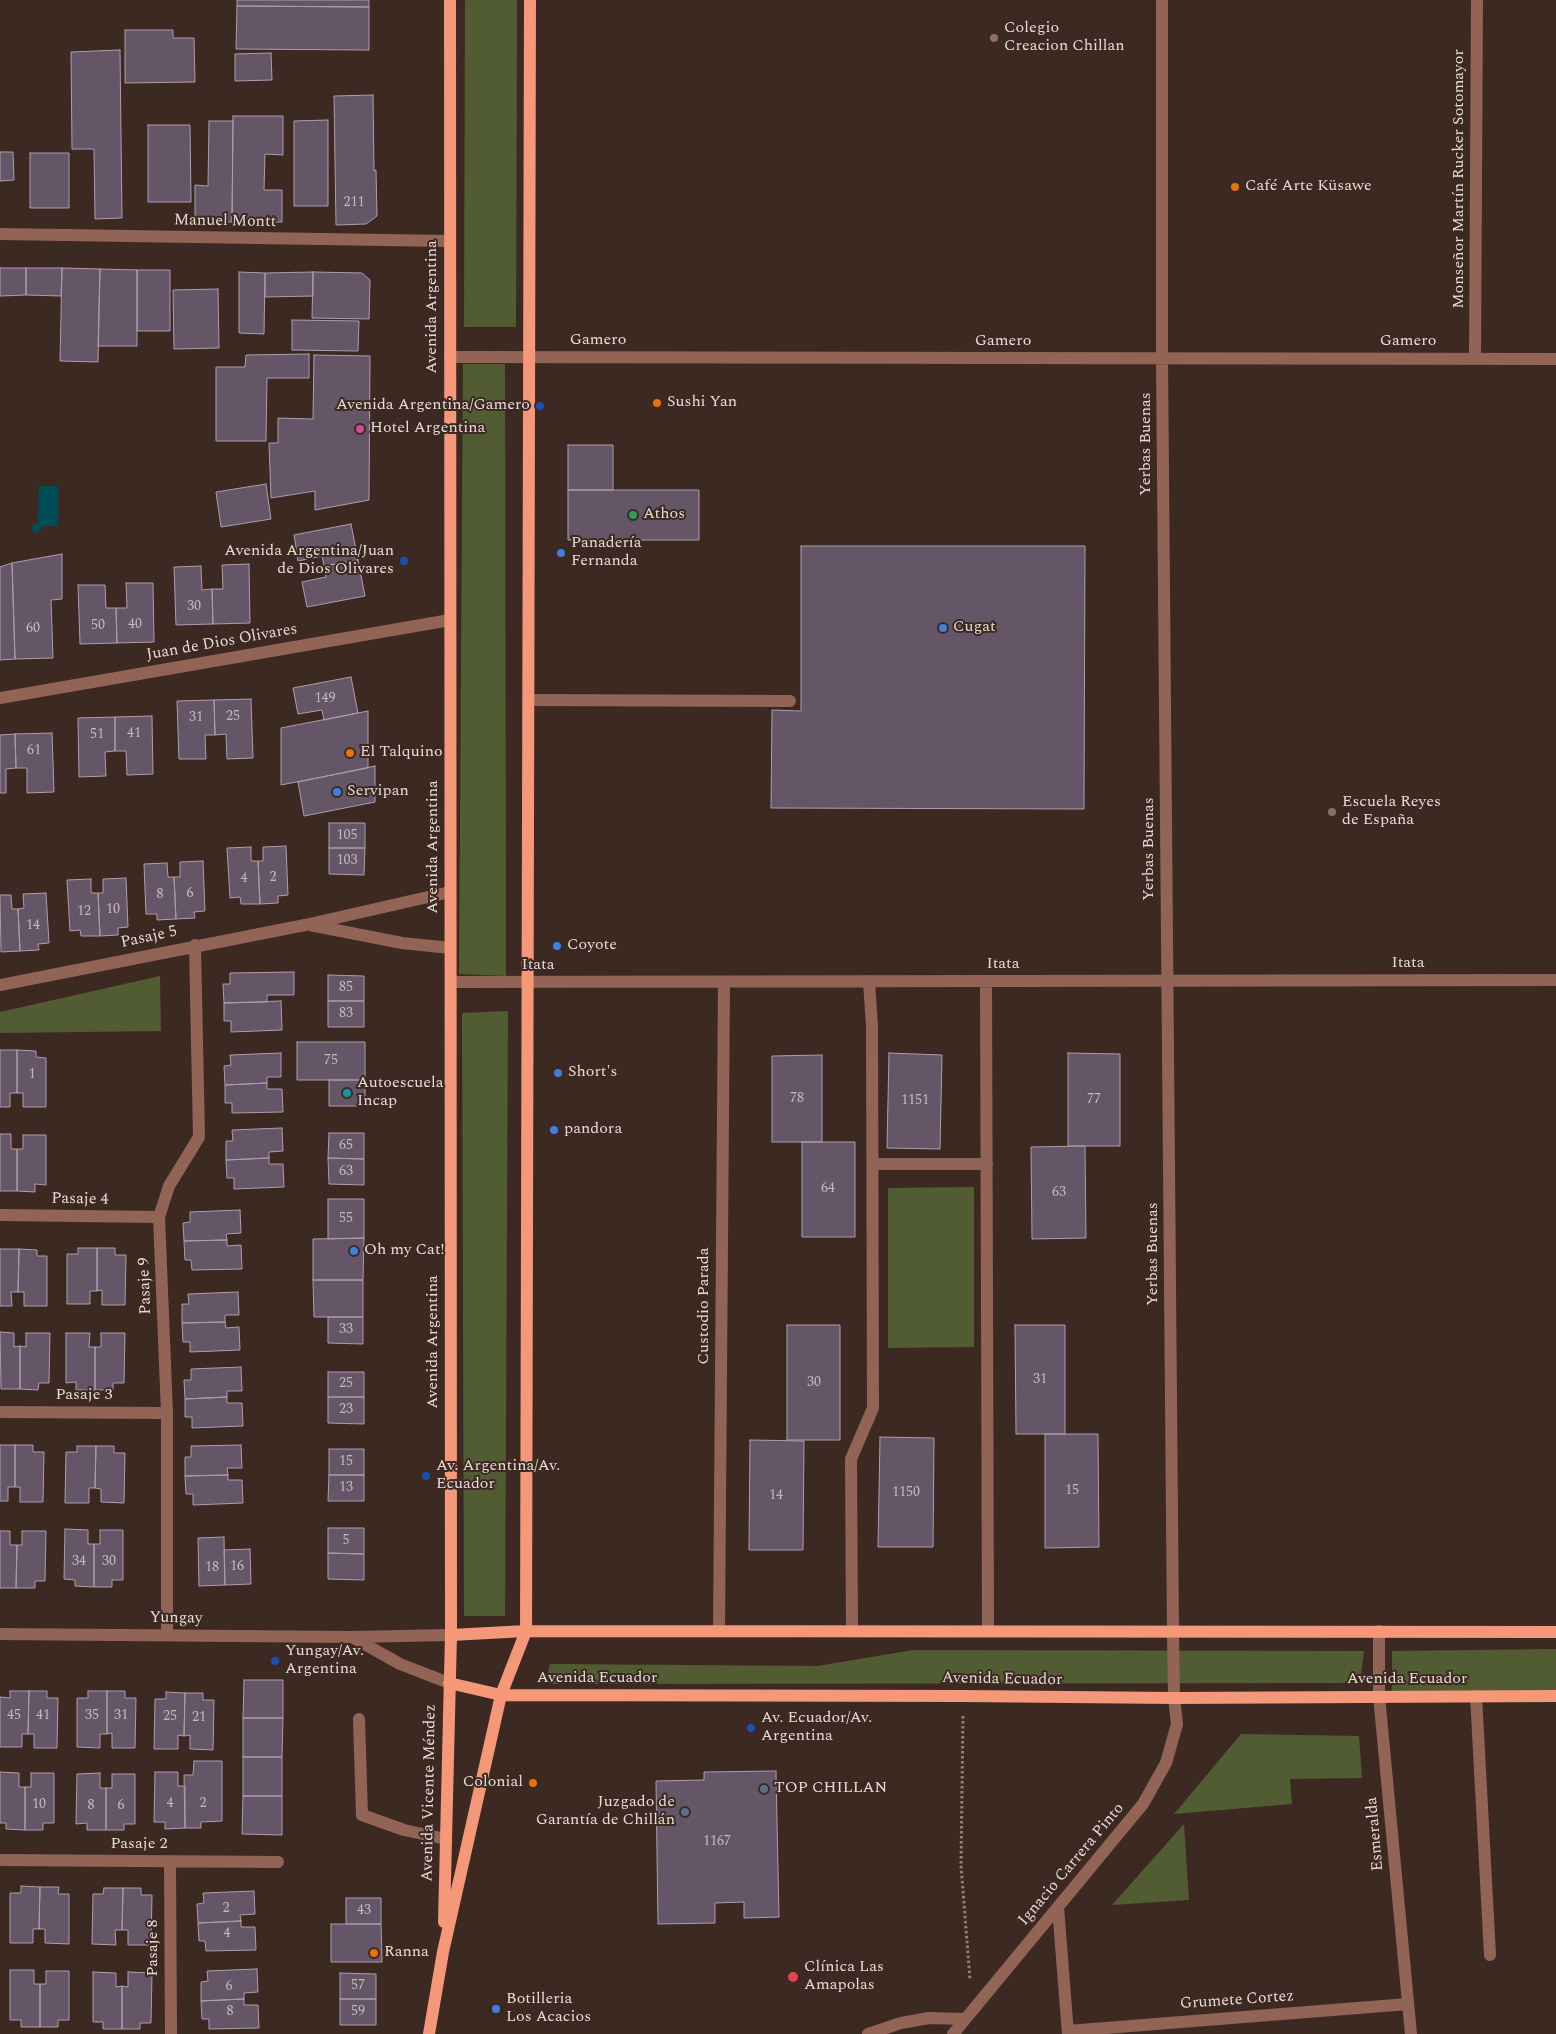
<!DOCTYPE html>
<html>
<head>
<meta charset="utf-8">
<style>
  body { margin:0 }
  canvas { display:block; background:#3c2922 }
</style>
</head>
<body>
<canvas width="1556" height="2034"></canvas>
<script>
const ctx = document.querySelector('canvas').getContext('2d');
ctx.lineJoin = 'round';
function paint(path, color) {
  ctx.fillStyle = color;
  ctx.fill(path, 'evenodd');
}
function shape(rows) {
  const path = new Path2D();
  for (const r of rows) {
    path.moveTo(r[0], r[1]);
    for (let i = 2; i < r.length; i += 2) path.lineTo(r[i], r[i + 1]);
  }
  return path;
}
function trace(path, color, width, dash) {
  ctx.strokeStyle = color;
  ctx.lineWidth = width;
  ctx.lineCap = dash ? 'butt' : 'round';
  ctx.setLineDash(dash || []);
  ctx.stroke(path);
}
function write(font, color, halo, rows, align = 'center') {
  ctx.font = font + ' Spectral,serif';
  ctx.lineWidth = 4;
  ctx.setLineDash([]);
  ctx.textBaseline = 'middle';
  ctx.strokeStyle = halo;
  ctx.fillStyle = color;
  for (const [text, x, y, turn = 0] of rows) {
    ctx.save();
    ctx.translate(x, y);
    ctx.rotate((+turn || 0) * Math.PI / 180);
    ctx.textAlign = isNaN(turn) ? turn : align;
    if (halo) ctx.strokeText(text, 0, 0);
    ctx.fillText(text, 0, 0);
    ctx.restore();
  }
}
const green = shape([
  [465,0,517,0,516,327,464,327],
  [463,364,505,364,506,976,459,974],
  [160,976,161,1031,0,1033,0,1012],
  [508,1011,505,1616,464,1616,462,1013],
  [974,1187,974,1347,888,1348,888,1188],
  [1556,1649,1556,1692,1392,1694,1392,1651],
  [913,1650,1364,1651,1360,1683,545,1684,550,1664,817,1666],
  [1241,1734,1359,1736,1362,1778,1290,1779,1292,1804,1174,1814],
  [1184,1824,1189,1900,1112,1905]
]);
const water = shape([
  [39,486,58,486,58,526,42,526,41,530,34,533,31,527,38,523]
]);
const building = shape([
  [237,0,369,0,369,7,237,6,237,0],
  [237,6,369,7,369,50,236,49,237,6],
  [125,30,173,30,173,38,194,38,195,82,125,83,125,30],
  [120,50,122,218,95,219,94,149,72,149,71,52,120,50],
  [271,53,272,80,235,81,235,54,271,53],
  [373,95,374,171,376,170,377,216,366,224,336,225,334,96,373,95],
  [233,116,283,116,283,155,265,154,264,190,282,190,282,222,232,222,233,116],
  [328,120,328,206,294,206,294,121,328,120],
  [209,121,233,121,232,222,195,222,195,185,208,186,209,121],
  [148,125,190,125,191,202,148,202,148,125],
  [0,152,13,152,14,180,0,181,0,152],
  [30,153,69,153,69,208,30,208,30,153],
  [0,268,26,268,26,295,0,296,0,268],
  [26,268,62,268,61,296,26,295,26,268],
  [62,268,100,269,98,362,60,361,62,268],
  [100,269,137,270,137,346,98,346,100,269],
  [137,270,170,270,170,331,137,331,137,270],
  [239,272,265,273,264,334,239,333,239,272],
  [313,272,362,273,370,280,369,319,312,318,313,272],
  [313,272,313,296,265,297,265,273,313,272],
  [218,289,219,348,174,349,173,290,218,289],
  [292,320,359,321,358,351,292,350,292,320],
  [309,354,309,378,267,378,266,441,216,441,216,367,245,367,246,355,309,354],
  [314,355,370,356,369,500,315,510,315,491,271,498,269,443,278,443,278,418,313,419,314,355],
  [568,445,613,445,613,490,568,490,568,445],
  [266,484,271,519,221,527,216,492,266,484],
  [568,490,699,490,699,540,568,540,568,490],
  [351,524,358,560,324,566,322,556,298,561,294,535,351,524],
  [801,546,1085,546,1084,809,771,808,772,710,801,711,801,546],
  [62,554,62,599,51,600,53,658,15,659,12,563,62,554],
  [358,560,365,596,307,607,302,582,326,577,324,566,358,560],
  [12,563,15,659,0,660,0,567,12,563],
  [249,564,250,623,213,624,212,589,223,589,222,565,249,564],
  [201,566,202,590,212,589,213,624,176,625,174,567,201,566],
  [126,583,153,583,154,642,117,643,116,608,127,608,126,583],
  [78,585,105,585,106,608,116,608,117,643,80,644,78,585],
  [351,677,358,713,324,720,322,710,298,714,293,688,351,677],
  [251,699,253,758,227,759,226,734,215,735,214,700,251,699],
  [214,700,215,735,205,735,206,759,179,759,177,701,214,700],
  [368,711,368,768,281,785,281,728,368,711],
  [152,716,153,774,127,775,126,751,115,751,115,717,152,716],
  [115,717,115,751,105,752,106,776,79,777,78,718,115,717],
  [52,733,54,792,27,793,27,768,16,768,15,734,52,733],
  [15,734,16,768,6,769,6,793,0,793,0,735,15,734],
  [375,766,375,802,304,816,298,782,375,766],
  [329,823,365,823,365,848,329,848,329,823],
  [286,846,288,895,278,896,278,903,260,904,258,861,263,861,263,847,286,846],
  [251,847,251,861,258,861,260,904,241,904,240,897,230,898,227,848,251,847],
  [329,848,365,848,364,875,329,874,329,848],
  [203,861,205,911,194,912,195,918,176,919,174,877,180,877,180,862,203,861],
  [167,863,168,877,174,877,176,919,157,920,157,914,146,914,144,864,167,863],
  [126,878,128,927,118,928,118,935,100,936,98,893,103,893,103,879,126,878],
  [91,879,91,893,98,893,100,936,81,936,80,930,70,931,67,880,91,879],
  [46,893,49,943,38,944,39,950,20,951,18,909,24,908,23,894,46,893],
  [0,895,11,895,12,909,18,909,20,951,1,952,0,895],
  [294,972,294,995,267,995,267,1002,224,1003,223,984,230,984,230,973,294,972],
  [328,975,364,976,364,1001,328,1001,328,975],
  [281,1001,282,1030,231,1032,231,1021,224,1021,224,1003,281,1001],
  [328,1001,364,1001,364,1027,328,1027,328,1001],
  [297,1042,365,1042,365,1080,297,1080,297,1042],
  [0,1050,17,1050,17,1093,10,1093,10,1107,0,1107,0,1050],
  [17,1050,36,1051,36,1057,46,1058,46,1107,23,1107,23,1093,17,1093,17,1050],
  [281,1053,281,1077,267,1077,267,1083,225,1085,224,1066,231,1065,230,1055,281,1053],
  [889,1053,942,1055,940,1149,887,1148,889,1053],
  [1068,1053,1120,1054,1120,1146,1068,1146,1068,1053],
  [822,1055,822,1142,772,1142,772,1056,822,1055],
  [329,1080,365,1080,365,1106,329,1106,329,1080],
  [267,1083,267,1089,282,1089,283,1112,232,1113,232,1103,225,1103,225,1085,267,1083],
  [282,1128,283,1151,269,1152,269,1158,226,1160,226,1141,233,1141,232,1130,282,1128],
  [329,1133,364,1133,364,1159,328,1158,329,1133],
  [0,1134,11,1134,11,1149,17,1149,17,1191,0,1191,0,1134],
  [23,1135,46,1135,46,1185,35,1184,35,1192,17,1191,17,1149,23,1149,23,1135],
  [802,1142,855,1142,855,1237,802,1237,802,1142],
  [1085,1146,1086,1238,1032,1239,1031,1147,1085,1146],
  [269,1158,269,1164,283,1164,284,1187,234,1189,234,1178,227,1178,226,1160,269,1158],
  [328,1158,364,1159,364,1185,329,1184,328,1158],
  [328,1199,364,1199,364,1238,328,1239,328,1199],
  [240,1210,241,1233,226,1234,227,1240,184,1241,183,1223,190,1222,190,1212,240,1210],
  [364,1238,363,1280,313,1280,313,1239,364,1238],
  [227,1240,227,1246,241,1245,242,1269,192,1270,191,1260,185,1260,184,1241,227,1240],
  [78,1248,97,1248,97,1291,90,1291,90,1304,67,1304,67,1254,78,1254,78,1248],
  [97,1248,115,1248,115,1255,126,1255,125,1305,102,1305,102,1290,97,1291,97,1248],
  [0,1249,19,1249,18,1292,11,1292,12,1306,0,1306,0,1249],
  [19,1249,37,1250,37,1256,47,1256,47,1306,24,1306,24,1292,18,1292,19,1249],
  [313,1280,363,1280,363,1317,314,1317,313,1280],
  [238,1292,239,1315,225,1315,225,1322,182,1323,182,1304,189,1304,188,1294,238,1292],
  [328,1317,363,1317,363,1344,328,1343,328,1317],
  [225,1322,226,1328,239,1327,240,1350,190,1352,190,1342,183,1342,182,1323,225,1322],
  [787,1325,840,1325,840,1440,787,1440,787,1325],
  [1015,1325,1065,1325,1065,1434,1016,1434,1015,1325],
  [0,1332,14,1333,14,1347,20,1346,20,1389,1,1389,0,1332],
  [26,1333,50,1333,49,1383,39,1383,38,1390,20,1389,20,1346,26,1347,26,1333],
  [66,1333,90,1333,89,1347,95,1347,95,1390,76,1390,76,1382,66,1383,66,1333],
  [101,1333,125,1333,124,1383,113,1383,113,1390,95,1390,95,1347,101,1347,101,1333],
  [241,1367,242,1391,227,1391,227,1397,185,1399,184,1380,191,1380,191,1369,241,1367],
  [328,1372,364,1372,364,1397,328,1397,328,1372],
  [227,1397,227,1403,242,1403,243,1426,192,1428,192,1417,185,1417,185,1399,227,1397],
  [328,1397,364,1397,364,1424,328,1423,328,1397],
  [1045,1434,1098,1434,1099,1547,1045,1548,1045,1434],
  [880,1437,934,1438,933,1547,878,1547,880,1437],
  [750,1440,804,1441,803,1550,749,1550,750,1440],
  [0,1445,15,1445,15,1487,8,1487,8,1501,0,1501,0,1445],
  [15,1445,33,1445,33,1452,44,1452,43,1502,20,1502,20,1487,15,1487,15,1445],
  [241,1445,242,1468,227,1468,228,1475,185,1476,185,1457,191,1457,191,1446,241,1445],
  [77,1446,96,1446,95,1488,89,1488,89,1503,65,1503,66,1452,77,1452,77,1446],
  [96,1446,114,1446,114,1453,125,1453,124,1503,101,1502,101,1489,95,1488,96,1446],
  [329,1449,364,1449,364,1475,329,1475,329,1449],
  [228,1475,228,1480,242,1480,243,1503,193,1505,193,1494,186,1494,185,1476,228,1475],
  [329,1475,364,1475,364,1501,328,1501,329,1475],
  [328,1528,364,1528,364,1554,328,1553,328,1528],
  [65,1529,88,1530,88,1544,94,1544,94,1587,75,1586,75,1580,64,1579,65,1529],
  [100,1530,123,1530,123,1580,112,1580,112,1587,94,1587,94,1544,100,1544,100,1530],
  [0,1531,10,1531,10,1545,17,1545,16,1588,0,1588,0,1531],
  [22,1531,46,1531,45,1581,35,1581,35,1588,16,1588,17,1545,22,1545,22,1531],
  [224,1537,225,1585,199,1586,198,1538,224,1537],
  [250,1549,251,1584,225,1585,224,1550,250,1549],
  [328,1553,364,1554,364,1580,328,1579,328,1553],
  [244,1680,283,1680,283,1718,243,1718,244,1680],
  [10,1691,29,1691,28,1734,22,1734,22,1747,0,1747,0,1697,10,1698,10,1691],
  [29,1691,47,1691,47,1698,58,1698,57,1748,34,1748,34,1734,28,1734,29,1691],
  [88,1691,107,1691,107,1734,100,1734,100,1748,77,1747,77,1698,88,1698,88,1691],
  [107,1691,125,1691,125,1698,136,1698,135,1748,112,1748,112,1733,107,1734,107,1691],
  [166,1692,185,1693,184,1736,178,1735,178,1749,154,1749,155,1699,166,1699,166,1692],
  [185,1693,203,1693,203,1700,214,1700,213,1750,190,1749,190,1735,184,1736,185,1693],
  [243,1718,283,1718,282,1757,243,1757,243,1718],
  [243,1757,282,1757,282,1796,243,1796,243,1757],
  [194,1761,222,1761,222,1821,201,1822,201,1828,185,1828,184,1775,193,1775,194,1761],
  [776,1771,779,1917,744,1918,744,1902,715,1903,715,1923,658,1924,656,1781,704,1780,704,1772,776,1771],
  [0,1772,19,1773,19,1787,25,1787,25,1830,6,1829,6,1823,0,1823,0,1772],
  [155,1772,178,1772,178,1786,185,1786,185,1828,165,1829,165,1822,154,1822,155,1772],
  [31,1773,54,1773,54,1823,43,1823,43,1830,25,1830,25,1787,31,1787,31,1773],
  [100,1773,100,1788,106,1788,106,1830,87,1830,87,1823,76,1824,77,1774,100,1773],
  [112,1774,135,1774,135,1824,124,1824,124,1830,106,1830,106,1788,112,1788,112,1774],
  [243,1796,282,1796,282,1835,242,1834,243,1796],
  [21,1886,40,1887,39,1929,33,1929,33,1943,10,1943,10,1893,21,1893,21,1886],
  [40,1887,59,1887,58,1894,69,1894,69,1944,45,1943,45,1929,39,1929,40,1887],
  [104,1888,123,1888,122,1930,115,1930,116,1945,92,1944,93,1894,103,1894,104,1888],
  [123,1888,141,1888,141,1895,152,1895,151,1945,128,1945,128,1930,122,1930,123,1888],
  [254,1891,255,1914,240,1915,241,1921,198,1923,197,1904,204,1903,203,1893,254,1891],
  [346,1898,381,1898,381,1924,346,1924,346,1898],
  [241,1921,241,1927,255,1927,256,1950,206,1951,205,1941,199,1941,198,1923,241,1921],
  [331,1924,381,1924,382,1962,331,1962,331,1924],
  [257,1969,258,1992,244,1993,244,1999,201,2001,201,1982,208,1981,207,1971,257,1969],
  [10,1970,34,1970,34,1984,40,1984,40,2027,21,2027,21,2020,10,2020,10,1970],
  [46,1971,69,1971,69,2020,58,2020,58,2027,40,2027,40,1984,46,1984,46,1971],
  [93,1972,116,1973,116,1987,122,1986,122,2029,103,2029,103,2022,93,2022,93,1972],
  [128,1972,152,1973,151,2023,140,2023,140,2029,122,2029,122,1986,128,1987,128,1972],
  [340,1973,376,1974,376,1999,340,1999,340,1973],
  [244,1999,244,2005,258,2005,259,2028,209,2029,209,2019,202,2019,201,2001,244,1999],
  [340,1999,376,1999,376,2025,340,2025,340,1999]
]);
const path = shape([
  [963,1716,961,1865,970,1980]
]);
const minor = shape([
  [0,234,449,241],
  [450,357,1556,359],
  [1475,359,1477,0],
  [0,698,450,620],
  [529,700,790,701],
  [310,925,402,943,450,948],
  [986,981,988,1631],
  [451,982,1556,980],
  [0,985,305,925,450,892],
  [873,1164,987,1164],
  [0,1215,159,1217],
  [0,1412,167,1413],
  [719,1631,724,982],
  [852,1631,851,1459,873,1408,872,1026,869,981],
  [1379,1631,1379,1696,1411,2034],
  [0,1634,352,1637,451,1635],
  [167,1635,167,1413,159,1217,169,1186,199,1137,195,945],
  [352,1637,400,1664,449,1683],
  [1476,1696,1490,1955],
  [359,1719,362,1815,404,1830,446,1839],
  [0,1860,278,1862],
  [170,1861,171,2034],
  [1058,1907,1068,2034],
  [1068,2031,1408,2004],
  [868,2034,901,2023,929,2018,965,2019],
  [953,2034,1143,1804,1166,1763,1177,1724,1174,1698,1173,1631,1162,358,1162,0]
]);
const major = shape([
  [451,1635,526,1631,1556,1632],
  [449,1683,501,1695,963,1696,1174,1698,1556,1696],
  [444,1922,451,1635,450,0],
  [429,2034,443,1952,501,1695,526,1631,530,0]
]);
const markers = [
  [994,38,5,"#8d6e63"],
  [1235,187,5,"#e8710a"],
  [657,403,5,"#e8710a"],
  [540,406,5,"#1a4fb4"],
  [360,429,5,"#d1479c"],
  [633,515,5,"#2e9e5b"],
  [561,553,5,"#3f7fe0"],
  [404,561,5,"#1a4fb4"],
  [943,628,5,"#3f7fe0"],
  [350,753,5,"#e8710a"],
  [337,792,5,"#3f7fe0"],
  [1332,812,5,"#8d6e63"],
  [557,946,5,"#3f7fe0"],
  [558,1073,5,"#3f7fe0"],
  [347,1093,5,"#0f9aa8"],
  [554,1130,5,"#3f7fe0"],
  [354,1251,5,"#3f7fe0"],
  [426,1476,5,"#1a4fb4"],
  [275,1661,5,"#1a4fb4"],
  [751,1728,5,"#1a4fb4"],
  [533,1783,5,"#e8710a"],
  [764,1789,5,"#5c6f8a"],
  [685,1812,5,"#5c6f8a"],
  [374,1953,5,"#e8710a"],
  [793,1977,6,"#e0444e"],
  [496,2009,5,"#3f7fe0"]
];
const numberNames = [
  ["211",354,203],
  ["30",194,607],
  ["40",135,625],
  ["50",98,626],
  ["60",33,629],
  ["149",325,699],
  ["25",233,717],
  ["31",196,718],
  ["41",134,734],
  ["51",97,735],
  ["61",34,751],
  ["105",347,836],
  ["103",347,861],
  ["2",273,878],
  ["4",244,879],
  ["6",190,894],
  ["8",160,895],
  ["10",113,910],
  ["12",84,912],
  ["14",33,926],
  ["85",346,988],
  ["83",346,1014],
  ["75",331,1061],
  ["1",32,1075],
  ["78",797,1099],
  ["77",1094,1100],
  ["1151",915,1101],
  ["65",346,1146],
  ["63",346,1172],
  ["64",828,1189],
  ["63",1059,1193],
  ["55",346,1219],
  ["33",346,1330],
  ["31",1040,1380],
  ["30",814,1383],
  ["25",346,1384],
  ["23",346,1410],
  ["15",346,1462],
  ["13",346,1488],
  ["15",1072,1491],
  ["1150",906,1493],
  ["14",776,1496],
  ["5",346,1541],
  ["34",79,1562],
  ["30",109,1562],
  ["16",237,1567],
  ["18",212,1568],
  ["45",14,1716],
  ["41",43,1716],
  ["35",92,1716],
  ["31",121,1716],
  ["25",170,1717],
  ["21",199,1718],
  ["4",170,1804],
  ["2",203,1804],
  ["10",39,1805],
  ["8",91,1806],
  ["6",121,1806],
  ["1167",717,1842],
  ["2",226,1909],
  ["43",364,1911],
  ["4",227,1934],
  ["57",358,1986],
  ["6",229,1987],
  ["8",230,2012],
  ["59",358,2012]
];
const poiNames = [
  ["Colegio",1004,29],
  ["Creacion Chillan",1004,47],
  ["Café Arte Küsawe",1245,187],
  ["Sushi Yan",667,403],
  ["Avenida Argentina/Gamero",530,406,"right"],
  ["Hotel Argentina",370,429],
  ["Athos",643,515],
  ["Panadería",571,544],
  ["Fernanda",571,562],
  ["Avenida Argentina/Juan",394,552,"right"],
  ["de Dios Olivares",394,570,"right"],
  ["Cugat",953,628],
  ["El Talquino",360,753],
  ["Servipan",347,792],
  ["Escuela Reyes",1342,803],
  ["de España",1342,821],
  ["Coyote",567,946],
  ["Short's",568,1073],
  ["Autoescuela",357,1084],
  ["Incap",357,1102],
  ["pandora",564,1130],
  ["Oh my Cat!",364,1251],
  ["Av. Argentina/Av.",436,1467],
  ["Ecuador",436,1485],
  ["Yungay/Av.",285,1652],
  ["Argentina",285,1670],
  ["Av. Ecuador/Av.",761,1719],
  ["Argentina",761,1737],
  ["Colonial",523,1783,"right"],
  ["TOP CHILLAN",774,1789],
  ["Juzgado de",675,1803,"right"],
  ["Garantía de Chillán",675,1821,"right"],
  ["Ranna",384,1953],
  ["Clínica Las",804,1968],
  ["Amapolas",804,1986],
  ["Botilleria",506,2000],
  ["Los Acacios",506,2018]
];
const streetNames = [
  ["Monseñor Martín Rucker Sotomayor",1460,179,-90],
  ["Manuel Montt",225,222,1],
  ["Avenida Argentina",433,307,-90],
  ["Gamero",598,341],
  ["Gamero",1003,342],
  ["Gamero",1408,342],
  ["Yerbas Buenas",1147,444,-90],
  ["Juan de Dios Olivares",222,643,-10],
  ["Avenida Argentina",434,847,-90],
  ["Yerbas Buenas",1150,849,-90],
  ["Pasaje 5",149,938,-12],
  ["Itata",1408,964],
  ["Itata",1003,965],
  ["Itata",538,966],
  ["Pasaje 4",80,1200,1],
  ["Yerbas Buenas",1154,1254,-90],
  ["Pasaje 9",146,1286,-92],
  ["Custodio Parada",705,1306,-90],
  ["Avenida Argentina",434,1342,-90],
  ["Pasaje 3",84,1396],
  ["Yungay",176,1619,1],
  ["Avenida Ecuador",597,1679],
  ["Avenida Ecuador",1002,1680,1],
  ["Avenida Ecuador",1407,1680],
  ["Avenida Vicente Méndez",430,1793,-89],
  ["Esmeralda",1376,1834,-95],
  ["Pasaje 2",139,1845],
  ["Ignacio Carrera Pinto",1072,1865,-50],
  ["Pasaje 8",154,1948,-90],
  ["Grumete Cortez",1237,2001,-4]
];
paint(green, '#525c32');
paint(water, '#004c57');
paint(building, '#655667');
trace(building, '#ad9daf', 1);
trace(path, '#91817b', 3, [2.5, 2.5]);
trace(minor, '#926455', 12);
trace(major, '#f59779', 12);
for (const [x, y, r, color] of markers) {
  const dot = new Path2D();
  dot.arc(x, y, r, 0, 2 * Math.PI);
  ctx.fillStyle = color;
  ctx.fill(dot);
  trace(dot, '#3c2922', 2);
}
write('14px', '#c7baba', null, numberNames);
write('16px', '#e8dbd6', '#3c2922', poiNames, 'left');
write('16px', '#e8dbd6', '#3c2922', streetNames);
</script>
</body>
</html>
